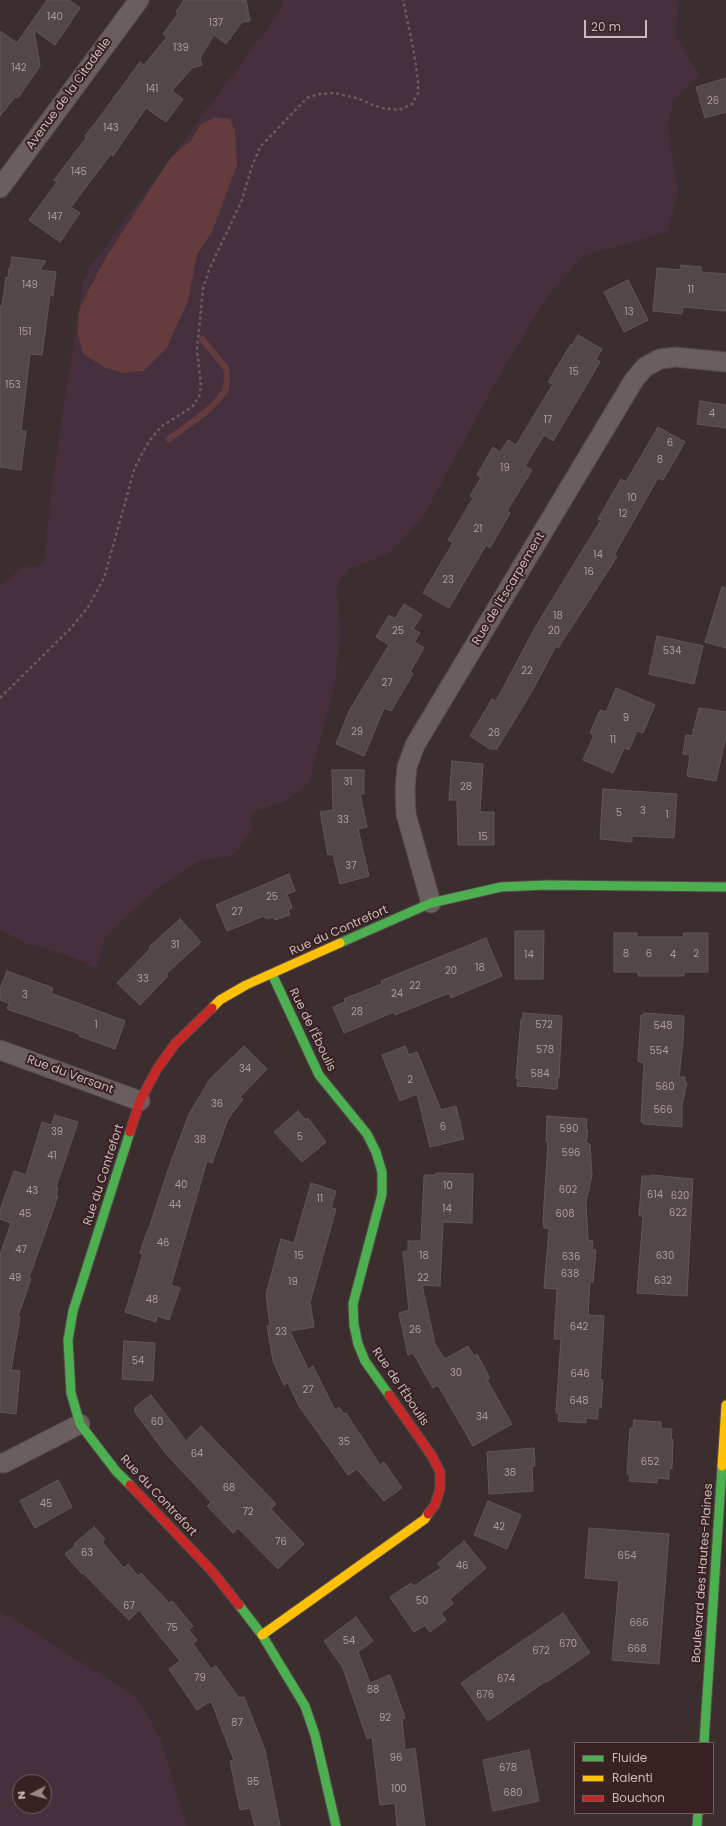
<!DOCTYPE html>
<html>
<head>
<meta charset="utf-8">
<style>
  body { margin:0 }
  #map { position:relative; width:726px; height:1826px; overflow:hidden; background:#3c2e2f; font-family:Poppins,sans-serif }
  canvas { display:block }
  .legend { position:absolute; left:574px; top:1742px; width:140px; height:72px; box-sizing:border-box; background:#372122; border:1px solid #735e5f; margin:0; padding:5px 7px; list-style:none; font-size:12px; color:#ccb9ba }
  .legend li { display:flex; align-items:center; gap:8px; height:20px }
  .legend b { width:20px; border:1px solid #735e5f }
  .north { position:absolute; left:12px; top:1774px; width:40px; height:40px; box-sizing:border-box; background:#372122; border:1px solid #735e5f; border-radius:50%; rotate:264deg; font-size:11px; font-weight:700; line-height:16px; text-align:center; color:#ccb9ba }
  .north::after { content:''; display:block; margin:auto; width:14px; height:18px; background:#9a8889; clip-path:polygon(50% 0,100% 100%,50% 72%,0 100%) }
  .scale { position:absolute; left:584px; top:20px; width:63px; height:18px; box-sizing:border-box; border:2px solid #ccb9ba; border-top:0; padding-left:5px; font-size:12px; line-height:14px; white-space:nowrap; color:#ccb9ba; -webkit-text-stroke:3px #372122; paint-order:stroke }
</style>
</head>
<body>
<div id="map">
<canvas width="726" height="1826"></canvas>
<ul class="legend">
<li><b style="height:5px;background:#4caf50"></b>Fluide</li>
<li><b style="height:5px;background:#ffc107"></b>Ralenti</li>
<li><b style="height:5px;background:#c62828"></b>Bouchon</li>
</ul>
<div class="north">N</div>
<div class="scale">20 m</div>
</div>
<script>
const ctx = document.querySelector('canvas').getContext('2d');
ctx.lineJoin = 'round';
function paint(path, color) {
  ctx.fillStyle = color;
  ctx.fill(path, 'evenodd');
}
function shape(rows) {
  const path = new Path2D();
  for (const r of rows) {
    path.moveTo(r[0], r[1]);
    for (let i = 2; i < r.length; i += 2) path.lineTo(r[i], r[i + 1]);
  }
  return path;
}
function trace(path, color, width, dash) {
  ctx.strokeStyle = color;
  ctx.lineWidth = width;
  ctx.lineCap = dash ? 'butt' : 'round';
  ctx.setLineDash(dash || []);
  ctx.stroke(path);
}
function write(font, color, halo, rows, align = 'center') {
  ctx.font = font + ' Poppins,sans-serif';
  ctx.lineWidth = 4;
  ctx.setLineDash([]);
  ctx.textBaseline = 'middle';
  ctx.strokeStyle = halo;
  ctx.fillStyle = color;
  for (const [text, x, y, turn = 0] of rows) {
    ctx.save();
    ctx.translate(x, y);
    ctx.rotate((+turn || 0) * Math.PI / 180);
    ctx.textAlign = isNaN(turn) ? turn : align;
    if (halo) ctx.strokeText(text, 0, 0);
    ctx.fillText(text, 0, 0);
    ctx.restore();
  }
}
const green = shape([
  [284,0,679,0,675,35,699,75,673,101,668,126,678,191,668,232,583,256,547,296,496,381,423,517,388,554,350,568,337,585,340,635,335,684,309,782,286,801,250,813,252,830,235,854,196,862,152,893,105,936,97,968,67,955,24,943,0,929,0,586,22,568,44,565,52,484,83,281,93,263,280,11],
  [0,1611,136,1697,160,1737,187,1826,0,1826],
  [20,1782,44,1782,44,1806,20,1806]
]);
const water = shape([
  [215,117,230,119,235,130,237,165,212,232,197,254,188,301,166,349,143,371,123,373,106,368,83,354,78,334,79,311,86,295,107,256,170,159,181,148,191,141,200,125]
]);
const stream = shape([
  [169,439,206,412,219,399,226,389,227,377,226,368,202,339]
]);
const building = shape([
  [47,0,69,0,80,8,55,45,34,30,40,66,18,98,15,97,0,116,0,31,17,43,47,0],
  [184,0,246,0,250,21,242,22,226,44,214,35,200,58,202,65,192,68,172,91,183,99,166,122,146,108,113,156,111,154,71,207,80,213,60,242,29,220,57,182,54,180,86,138,85,136,99,118,140,62,144,65,167,37,163,34,178,14,176,12,184,0],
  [726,78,726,112,705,118,696,87,726,78],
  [12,257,46,261,40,270,56,272,53,296,50,295,42,355,30,354,21,431,26,431,21,470,0,467,0,306,2,307,6,277,8,278,9,268,10,269,12,257],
  [681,265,701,267,701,272,726,274,726,311,683,307,682,314,653,311,657,268,681,270,681,265],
  [628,280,648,320,624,332,604,292,628,280],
  [578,335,602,349,596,359,600,362,553,441,544,435,525,466,532,470,507,511,510,513,490,548,486,545,449,608,423,593,453,543,448,540,473,498,470,496,481,478,477,475,493,447,500,452,508,440,516,445,553,384,548,382,571,344,572,345,578,335],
  [700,401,726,405,726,428,697,424,700,401],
  [658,427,685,442,663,480,658,478,614,555,617,557,558,648,556,646,531,693,497,749,490,749,470,736,492,699,496,701,536,626,601,520,598,519,621,479,626,482,658,427],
  [722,587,726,588,726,648,705,642,722,587],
  [404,604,422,615,413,629,420,633,414,642,424,648,410,672,413,674,391,711,384,708,364,756,336,744,349,711,389,645,376,637,389,615,395,619,404,604],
  [657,636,703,646,694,684,649,674,657,636],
  [616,688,655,705,643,733,637,731,629,750,624,748,613,773,583,760,594,735,590,733,600,710,606,712,616,688],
  [699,708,726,712,726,736,716,781,687,776,690,755,683,754,686,735,692,736,699,708],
  [452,761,483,764,480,812,494,812,494,845,458,845,457,800,449,800,452,761],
  [332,770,364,770,364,794,360,794,367,827,358,829,369,876,340,884,333,854,328,855,320,812,333,810,332,770],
  [603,789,677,794,674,838,632,836,632,842,600,839,603,789],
  [289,874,295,891,287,894,292,908,288,910,290,915,275,920,273,917,266,919,264,916,227,931,216,905,289,874],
  [180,919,201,942,166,974,168,976,140,1005,117,983,150,949,149,947,180,919],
  [515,931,544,931,543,979,515,979,515,931],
  [614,933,637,933,637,937,683,937,684,933,708,933,708,972,684,972,684,976,638,976,638,972,614,972,614,933],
  [486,938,502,976,451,998,449,993,395,1015,394,1012,344,1033,333,1007,345,1002,344,999,382,984,381,981,486,938],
  [7,971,53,988,51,993,125,1021,115,1049,79,1036,80,1034,7,1009,9,1003,0,1000,0,989,7,971],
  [523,1013,562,1016,559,1078,558,1077,557,1089,517,1086,518,1078,516,1078,521,1019,523,1019,523,1013],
  [644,1013,684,1016,683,1041,679,1077,685,1077,685,1083,687,1083,682,1105,682,1127,643,1124,643,1122,641,1122,644,1063,638,1061,641,1015,644,1015,644,1013],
  [244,1046,267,1069,240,1097,243,1099,228,1119,212,1163,207,1161,171,1285,180,1288,169,1320,157,1316,156,1322,125,1312,143,1254,140,1253,147,1231,148,1231,168,1170,189,1114,210,1079,244,1046],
  [405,1046,409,1055,417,1052,441,1110,456,1106,464,1139,430,1147,417,1094,400,1101,382,1055,405,1046],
  [298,1111,306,1120,308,1118,326,1142,302,1162,274,1132,298,1111],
  [55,1115,78,1122,56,1187,58,1188,56,1195,58,1196,29,1278,31,1279,18,1316,20,1317,11,1370,20,1371,16,1414,0,1412,0,1255,11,1223,0,1219,0,1210,14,1171,26,1175,42,1122,51,1125,55,1115],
  [547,1116,587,1119,586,1130,588,1130,586,1143,590,1144,592,1175,586,1202,588,1240,593,1241,592,1250,596,1250,593,1282,590,1282,588,1315,604,1316,601,1368,600,1379,603,1380,601,1408,598,1408,598,1419,586,1418,586,1423,558,1421,559,1414,556,1413,561,1339,554,1339,557,1289,544,1288,549,1228,544,1228,543,1220,548,1142,546,1141,547,1116],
  [436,1173,473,1174,472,1223,443,1222,440,1286,422,1285,435,1344,445,1359,468,1346,474,1356,477,1354,490,1378,487,1380,512,1424,473,1446,438,1385,433,1388,413,1353,408,1355,399,1313,409,1310,403,1252,408,1251,408,1241,421,1241,424,1175,436,1175,436,1173],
  [652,1175,693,1179,687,1296,637,1293,643,1216,639,1216,642,1176,652,1176,652,1175],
  [311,1183,336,1191,331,1208,336,1209,310,1302,314,1327,290,1331,308,1369,313,1366,335,1410,339,1407,344,1414,346,1413,380,1465,384,1462,402,1488,384,1501,357,1469,348,1475,299,1406,288,1383,284,1385,273,1361,267,1326,270,1326,266,1294,281,1239,294,1243,311,1183],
  [124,1341,155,1343,153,1381,122,1379,124,1341],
  [151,1395,186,1441,201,1426,276,1504,271,1509,304,1544,278,1569,238,1528,233,1533,207,1506,211,1502,166,1454,134,1411,136,1410,134,1408,151,1395],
  [634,1420,661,1422,661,1428,672,1429,671,1439,673,1439,672,1469,669,1468,669,1479,657,1478,657,1483,629,1481,630,1474,627,1474,630,1428,633,1428,634,1420],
  [534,1448,535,1466,532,1466,533,1491,489,1494,487,1452,534,1448],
  [58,1480,72,1507,35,1528,20,1501,58,1480],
  [488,1501,521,1515,507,1549,474,1535,488,1501],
  [94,1527,105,1539,102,1542,124,1568,128,1564,138,1576,141,1573,169,1603,172,1601,193,1626,189,1630,197,1640,193,1644,211,1669,216,1666,239,1698,244,1697,265,1750,280,1826,255,1826,250,1808,240,1810,230,1761,234,1760,211,1701,197,1710,169,1669,180,1661,139,1610,129,1620,83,1573,82,1574,65,1554,75,1546,74,1544,94,1527],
  [589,1528,669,1534,659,1664,612,1660,619,1581,585,1578,589,1528],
  [464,1541,486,1568,450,1599,453,1604,441,1613,446,1620,430,1632,425,1625,414,1632,390,1597,411,1583,414,1586,441,1568,438,1563,464,1541],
  [563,1613,590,1653,547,1682,546,1681,488,1721,461,1683,563,1613],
  [356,1617,373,1641,358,1652,370,1683,390,1675,405,1718,402,1719,405,1750,415,1748,425,1826,397,1826,395,1803,380,1805,372,1737,367,1739,343,1668,324,1641,356,1617],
  [529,1750,539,1801,493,1811,483,1760,529,1750]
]);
const path = shape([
  [0,698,71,628,88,607,104,578,135,467,149,441,162,426,192,407,199,397,201,385,197,350,203,289,209,270,242,200,252,166,260,147,307,98,319,94,334,93,356,98,381,108,399,110,412,104,418,93,418,80,413,47,403,0]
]);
const street = shape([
  [0,188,139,0],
  [431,903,406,814,405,789,407,767,415,745,634,380,645,367,660,359,675,357,726,362],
  [0,1050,140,1101],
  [0,1463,4,1463,80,1424]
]);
const fast = shape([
  [340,943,431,903,501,887,547,885,726,887],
  [272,974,319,1075,367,1134,376,1152,382,1172,382,1194,353,1304,354,1325,358,1344,365,1361,389,1395],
  [130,1485,116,1471,80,1424,71,1393,68,1340,73,1311,130,1132],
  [239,1605,262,1635,305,1706,315,1735,336,1826],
  [704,1743,722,1466],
  [697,1826,698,1813]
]);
const slow = shape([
  [212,1008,220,1000,246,985,340,943],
  [722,1466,726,1405],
  [262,1635,425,1519,428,1514]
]);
const jam = shape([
  [130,1132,140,1101,157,1069,175,1044,212,1008],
  [389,1395,432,1456,440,1472,440,1489,435,1505,428,1514],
  [130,1485,211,1570,239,1605]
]);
const numberNames = [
  ["140",55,17],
  ["137",216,23],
  ["139",181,48],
  ["142",19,68],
  ["141",152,89],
  ["26",713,101],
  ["143",111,128],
  ["145",79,172],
  ["147",55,217],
  ["149",30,285],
  ["11",691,290],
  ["13",629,312],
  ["151",25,332],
  ["15",574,372],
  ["153",13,385],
  ["4",712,414],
  ["17",548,420],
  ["6",670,443],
  ["8",660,460],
  ["19",505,468],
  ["10",632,498],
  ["12",623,514],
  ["21",478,529],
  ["14",598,555],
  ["16",589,572],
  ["23",448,580],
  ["18",558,616],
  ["25",398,631],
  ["20",554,631],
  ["534",672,651],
  ["22",527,671],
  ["27",387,683],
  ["9",626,718],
  ["29",357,732],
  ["26",494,733],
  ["11",613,740],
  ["31",348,782],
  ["28",466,787],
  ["3",643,811],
  ["5",619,813],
  ["1",667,815],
  ["33",343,820],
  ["15",483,837],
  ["37",351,866],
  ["25",272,897],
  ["27",237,912],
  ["31",175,945],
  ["8",626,954],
  ["6",649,954],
  ["2",696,954],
  ["14",529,955],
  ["4",673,955],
  ["18",480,968],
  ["20",451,971],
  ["33",143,979],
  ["22",415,986],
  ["24",397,994],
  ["3",25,995],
  ["28",357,1012],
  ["1",96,1025],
  ["572",544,1025],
  ["548",663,1026],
  ["578",545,1050],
  ["554",659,1051],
  ["34",245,1069],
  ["584",540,1074],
  ["2",410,1080],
  ["560",665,1087],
  ["36",217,1104],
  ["566",663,1110],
  ["6",443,1127],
  ["590",569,1129],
  ["39",57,1132],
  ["5",300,1137],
  ["38",200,1140],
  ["596",571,1153],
  ["41",52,1156],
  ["40",181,1185],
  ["10",448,1186],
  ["602",568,1190],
  ["43",32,1191],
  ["614",655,1195],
  ["620",680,1196],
  ["11",320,1199],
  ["44",175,1205],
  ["14",447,1209],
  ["622",678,1213],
  ["45",25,1214],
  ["608",565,1214],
  ["46",163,1243],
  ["47",21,1250],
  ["15",299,1256],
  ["18",424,1256],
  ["630",665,1256],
  ["636",571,1257],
  ["638",570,1274],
  ["49",15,1278],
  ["22",423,1278],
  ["632",663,1281],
  ["19",293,1282],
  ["48",152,1300],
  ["642",579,1327],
  ["26",415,1330],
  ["23",281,1332],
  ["54",138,1361],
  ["30",456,1373],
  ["646",580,1374],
  ["27",308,1390],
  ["648",579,1401],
  ["34",482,1417],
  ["60",157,1422],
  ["35",344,1442],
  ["64",197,1454],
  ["652",650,1462],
  ["38",510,1473],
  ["68",229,1488],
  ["45",46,1504],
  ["72",248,1512],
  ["42",499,1527],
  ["76",281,1542],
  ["63",87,1553],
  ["654",627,1556],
  ["46",462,1566],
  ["50",422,1601],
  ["67",129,1606],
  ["666",639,1623],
  ["75",172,1628],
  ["54",349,1641],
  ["670",568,1644],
  ["668",637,1649],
  ["672",541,1651],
  ["79",200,1678],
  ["674",506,1679],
  ["88",373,1690],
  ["676",485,1695],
  ["92",385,1718],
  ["87",237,1723],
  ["96",396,1758],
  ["678",508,1768],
  ["95",253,1782],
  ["100",399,1789],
  ["680",513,1793]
];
const streetNames = [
  ["Avenue de la Citadelle",69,94,-54],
  ["Rue de l'Escarpement",509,589,-59],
  ["Rue du Contrefort",339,931,-24],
  ["Rue de l'Éboulis",312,1030,64],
  ["Rue du Versant",70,1075,20],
  ["Rue du Contrefort",104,1175,-72],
  ["Rue de l'Éboulis",400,1387,56],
  ["Rue du Contrefort",158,1496,47],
  ["Boulevard des Hautes-Plaines",703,1573,-86]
];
paint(green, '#47303d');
paint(water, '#653c3e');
trace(stream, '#653c3e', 6);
paint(building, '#534748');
trace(building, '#635657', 1);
trace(street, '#544a4a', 21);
trace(fast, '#544a4a', 11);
trace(slow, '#544a4a', 11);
trace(jam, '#544a4a', 11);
trace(path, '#685c5f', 2.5, [3, 3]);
trace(street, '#6a5e5e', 19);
trace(fast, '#4caf50', 9);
trace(slow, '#ffc107', 9);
trace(jam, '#c62828', 9);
write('10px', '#ae9c9e', null, numberNames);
write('12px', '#ccb9ba', '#372122', streetNames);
</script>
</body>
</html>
